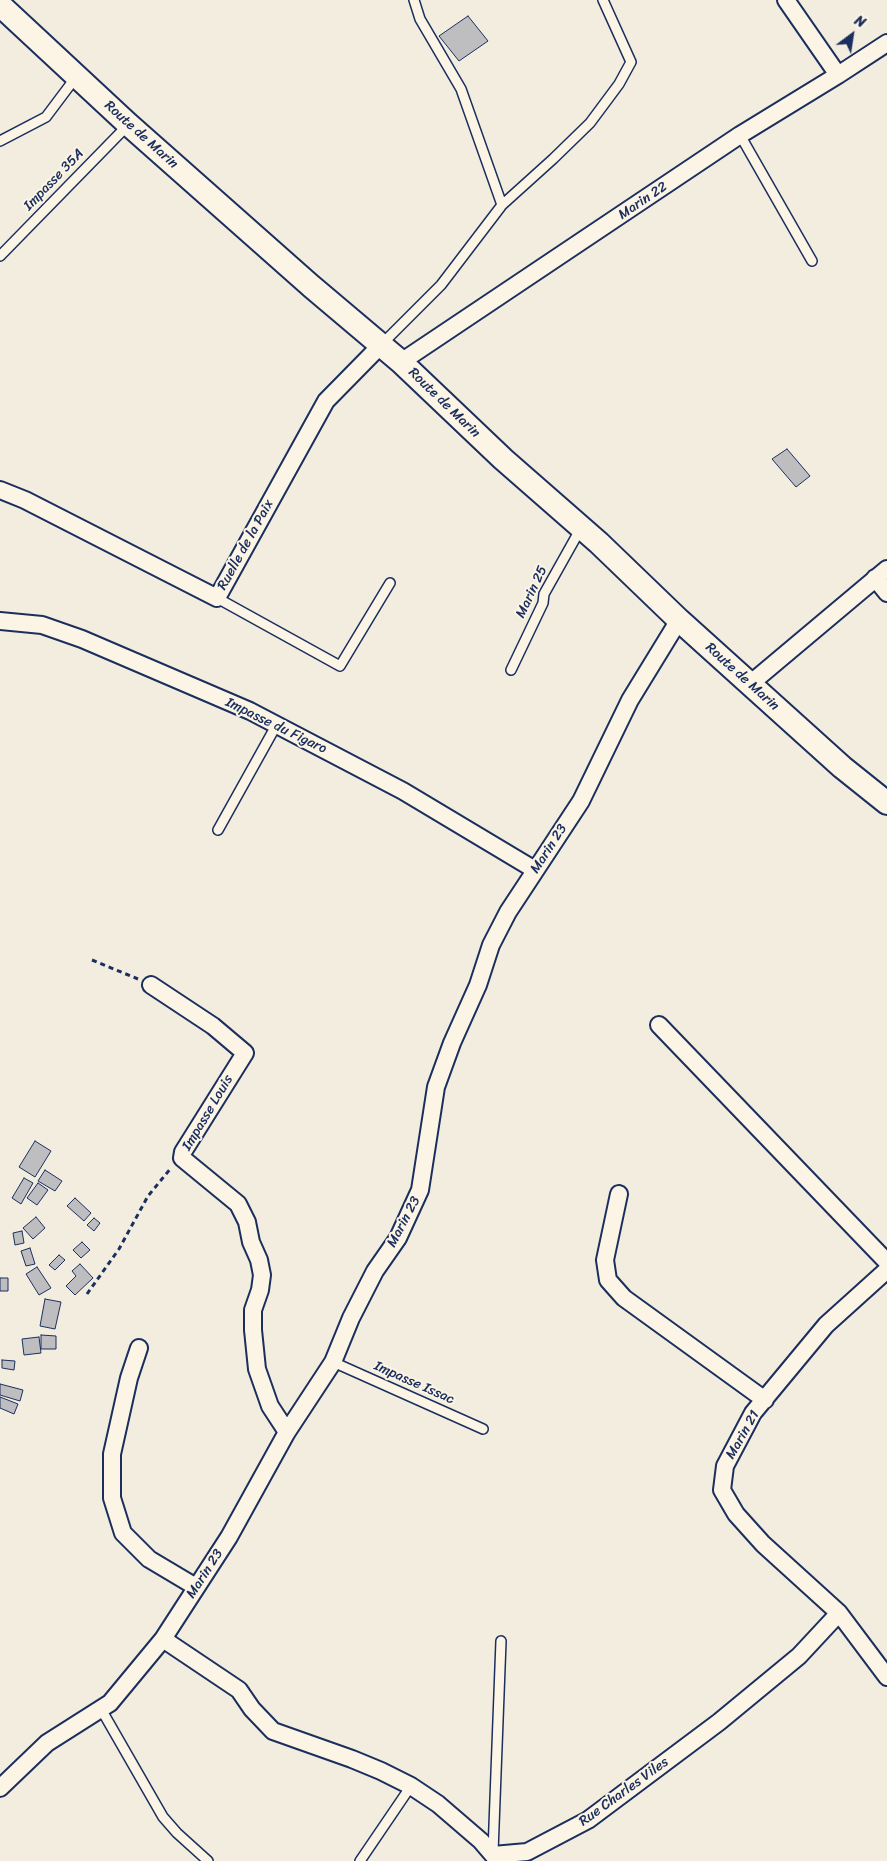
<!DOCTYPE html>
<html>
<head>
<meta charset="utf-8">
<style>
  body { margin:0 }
  #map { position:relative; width:887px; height:1861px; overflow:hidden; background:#f3ede0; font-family:Sriracha,sans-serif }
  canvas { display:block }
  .north { position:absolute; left:827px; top:10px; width:50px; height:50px; -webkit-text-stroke:4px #fcf5e5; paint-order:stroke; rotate:31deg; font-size:14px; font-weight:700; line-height:20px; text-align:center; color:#1b2f5e }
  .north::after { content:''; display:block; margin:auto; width:18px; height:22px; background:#1b2f5e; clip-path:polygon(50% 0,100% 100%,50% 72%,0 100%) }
</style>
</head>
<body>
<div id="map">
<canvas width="887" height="1861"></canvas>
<div class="north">N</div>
</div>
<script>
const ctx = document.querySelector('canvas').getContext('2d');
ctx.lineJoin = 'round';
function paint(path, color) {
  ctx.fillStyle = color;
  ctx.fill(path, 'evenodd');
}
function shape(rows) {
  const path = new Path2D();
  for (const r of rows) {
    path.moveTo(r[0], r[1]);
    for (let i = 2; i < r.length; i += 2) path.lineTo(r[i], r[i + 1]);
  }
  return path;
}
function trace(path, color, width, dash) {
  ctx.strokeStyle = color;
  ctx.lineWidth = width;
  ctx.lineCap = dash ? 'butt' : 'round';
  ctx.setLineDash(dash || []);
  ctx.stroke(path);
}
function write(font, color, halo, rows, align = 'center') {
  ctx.font = font + ' Sriracha,sans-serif';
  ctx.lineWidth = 4;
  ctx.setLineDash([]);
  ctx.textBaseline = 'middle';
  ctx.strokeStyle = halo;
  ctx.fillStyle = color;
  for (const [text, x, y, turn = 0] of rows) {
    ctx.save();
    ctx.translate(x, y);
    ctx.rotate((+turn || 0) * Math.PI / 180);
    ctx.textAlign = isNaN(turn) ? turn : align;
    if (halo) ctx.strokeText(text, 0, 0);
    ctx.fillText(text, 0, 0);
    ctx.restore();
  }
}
const building = shape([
  [468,16,488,41,459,61,439,36,468,16],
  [787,449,810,476,796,487,772,459,787,449],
  [35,1141,51,1151,35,1177,19,1167,35,1141],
  [45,1170,62,1181,55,1191,38,1181,45,1170],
  [24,1178,33,1183,21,1204,12,1198,24,1178],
  [38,1183,48,1190,37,1205,27,1198,38,1183],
  [75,1198,91,1213,84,1221,67,1206,75,1198],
  [36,1217,45,1228,33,1239,23,1228,36,1217],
  [94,1218,100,1223,94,1231,87,1225,94,1218],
  [22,1231,24,1243,15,1245,13,1233,22,1231],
  [82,1242,90,1250,81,1258,73,1250,82,1242],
  [30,1248,35,1264,26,1266,21,1251,30,1248],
  [59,1255,65,1260,55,1270,49,1265,59,1255],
  [80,1264,93,1278,75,1295,66,1286,76,1276,72,1271,80,1264],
  [37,1267,51,1288,39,1295,26,1274,37,1267],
  [0,1278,8,1278,8,1291,0,1291,0,1278],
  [45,1299,61,1302,55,1329,40,1326,45,1299],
  [41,1335,56,1336,56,1349,41,1349,41,1335],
  [39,1337,41,1353,24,1355,22,1339,39,1337],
  [2,1360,15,1361,14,1370,2,1368,2,1360],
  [0,1384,23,1390,20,1401,0,1395,0,1384],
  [0,1397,18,1404,14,1414,0,1408,0,1397]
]);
const path = shape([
  [92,960,138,979],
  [87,1294,119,1249,148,1196,171,1168]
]);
const lane = shape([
  [414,0,420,19,461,89,502,205],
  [740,135,812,261],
  [0,141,46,117,76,77],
  [0,256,128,125],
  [381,345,441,285,502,205,553,159,590,123,619,84,631,62,603,0],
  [217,598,340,666,390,583],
  [511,670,543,603,544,594,581,528],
  [218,830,277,724],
  [333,1362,483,1429],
  [101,1709,163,1817,177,1833,208,1861],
  [493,1852,501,1641],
  [360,1861,411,1786]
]);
const street = shape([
  [786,0,838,75],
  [401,362,740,135,838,75,887,43],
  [0,490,25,500,217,598,326,401,381,345],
  [875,578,887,593],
  [0,621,42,625,82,639,250,711,403,791,535,870],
  [750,684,887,569],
  [151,985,213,1026,245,1053,183,1152,182,1158,238,1204,247,1222,251,1242,259,1260,262,1275,260,1290,253,1310,253,1330,257,1369,270,1406,287,1432],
  [659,1025,887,1262],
  [619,1194,605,1260,608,1280,624,1298,765,1400],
  [887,1270,826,1325,753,1413,725,1466,722,1490,736,1514,763,1544,839,1613,887,1677],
  [139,1348,129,1378,112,1454,112,1498,123,1533,149,1559,196,1587],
  [163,1639,239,1690,252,1709,273,1731,352,1759,381,1771,411,1786,438,1804,481,1841,493,1855],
  [0,1788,47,1743,110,1703,163,1639,229,1537,287,1432,333,1362,351,1318,375,1271,398,1238,420,1190,436,1087,452,1043,478,985,491,945,508,912,581,801,630,700,679,620],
  [493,1855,527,1852,588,1820,719,1722,799,1656,839,1613]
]);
const secondary = shape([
  [0,5,128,124,311,286,401,362,503,459,599,543,679,620,842,767,887,803]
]);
const streetNames = [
  ["Route de Marin",141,135,42],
  ["Impasse 35A",54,180,-46],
  ["Marin 22",643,201,-34],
  ["Route de Marin",444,403,44],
  ["Ruelle de la Paix",246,545,-61],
  ["Marin 25",532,592,-65],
  ["Route de Marin",742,677,42],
  ["Impasse du Figaro",276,726,26],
  ["Marin 23",549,849,-57],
  ["Impasse Louis",208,1113,-59],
  ["Marin 23",404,1222,-62],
  ["Impasse Issac",414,1383,24],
  ["Marin 21",743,1435,-60],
  ["Marin 23",205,1574,-57],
  ["Rue Charles Viles",624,1792,-36]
];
paint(building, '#bebec0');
trace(building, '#1b2f5e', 1);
trace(lane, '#1b2f5e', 12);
trace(street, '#1b2f5e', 20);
trace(secondary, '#1b2f5e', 26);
trace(path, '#1b2f5e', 3, [5, 4]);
trace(lane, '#fcf5e5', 9);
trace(street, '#fcf5e5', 16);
trace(secondary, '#fcf5e5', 22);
write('14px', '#1b2f5e', '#fcf5e5', streetNames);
</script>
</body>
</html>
